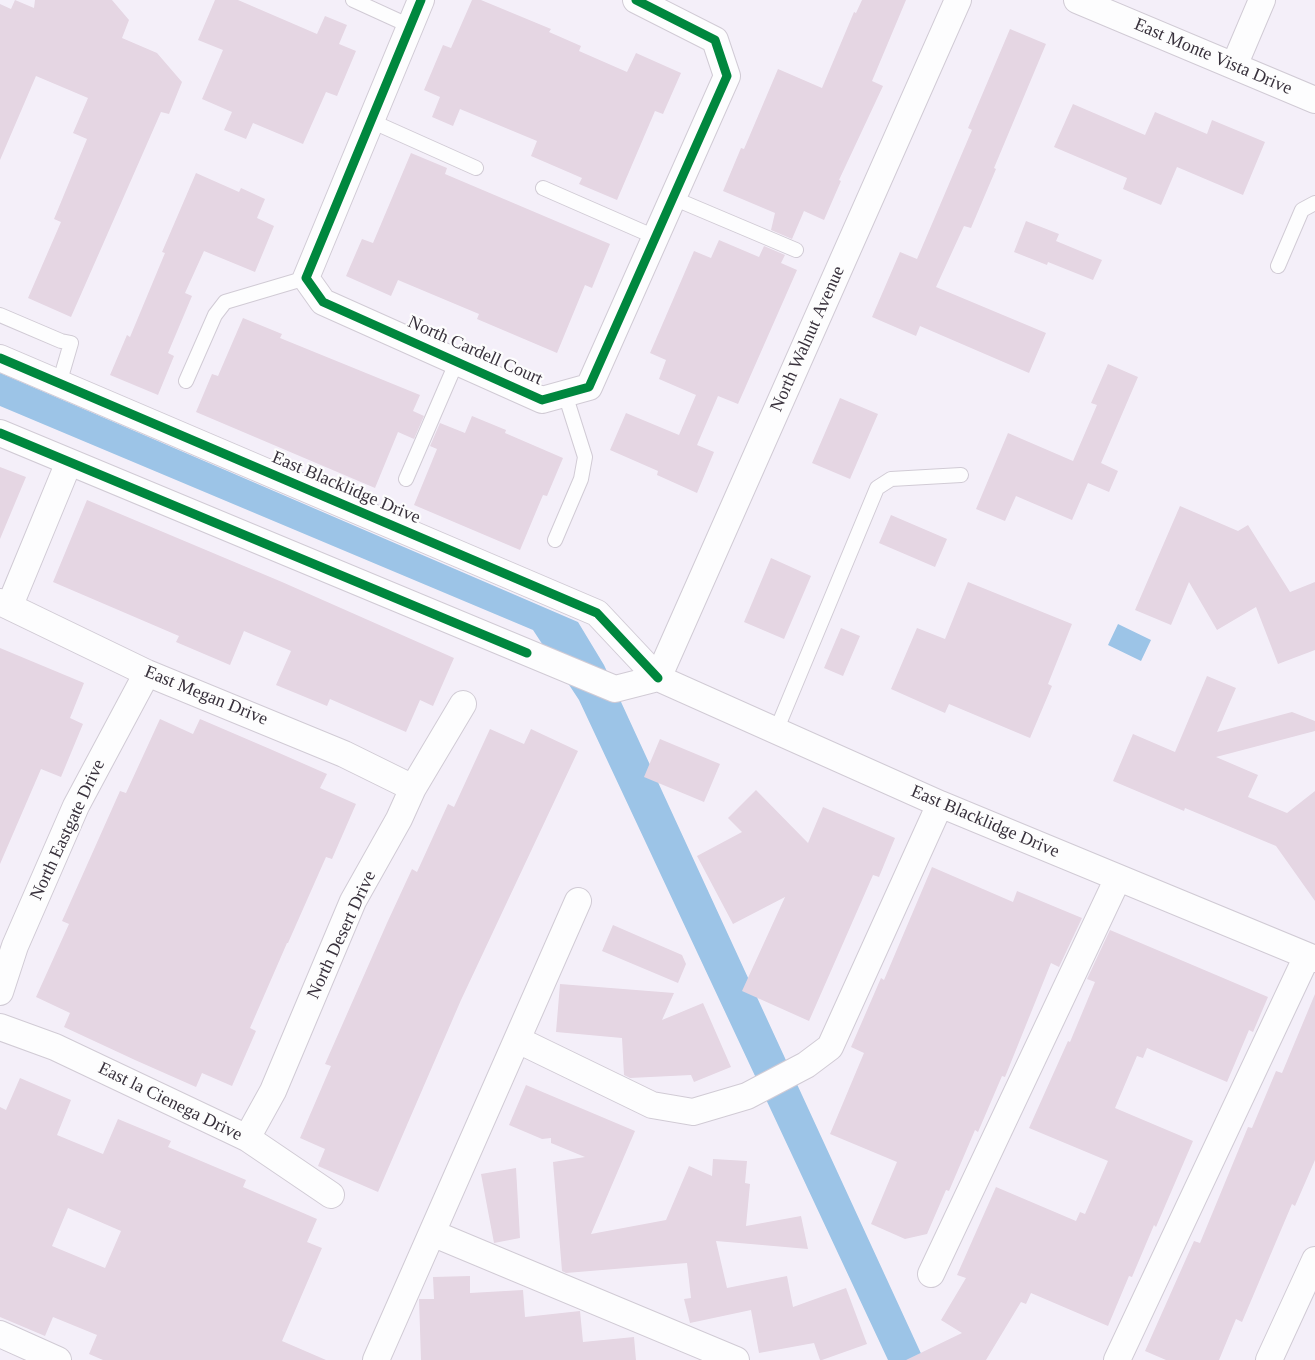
<!DOCTYPE html>
<html>
<head>
<meta charset="utf-8">
<style>
  body { margin:0 }
  canvas { display:block; background:#f4eff9 }
</style>
</head>
<body>
<canvas width="1315" height="1360"></canvas>
<script>
const ctx = document.querySelector('canvas').getContext('2d');
ctx.lineJoin = 'round';
function paint(path, color) {
  ctx.fillStyle = color;
  ctx.fill(path, 'evenodd');
}
function shape(rows) {
  const path = new Path2D();
  for (const r of rows) {
    path.moveTo(r[0], r[1]);
    for (let i = 2; i < r.length; i += 2) path.lineTo(r[i], r[i + 1]);
  }
  return path;
}
function trace(path, color, width, dash) {
  ctx.strokeStyle = color;
  ctx.lineWidth = width;
  ctx.lineCap = dash ? 'butt' : 'round';
  ctx.setLineDash(dash || []);
  ctx.stroke(path);
}
function write(font, color, halo, rows, align = 'center') {
  ctx.font = font + ' Georgia,serif';
  ctx.lineWidth = 4.5;
  ctx.setLineDash([]);
  ctx.textBaseline = 'middle';
  ctx.strokeStyle = halo;
  ctx.fillStyle = color;
  for (const [text, x, y, turn = 0] of rows) {
    ctx.save();
    ctx.translate(x, y);
    ctx.rotate((+turn || 0) * Math.PI / 180);
    ctx.textAlign = isNaN(turn) ? turn : align;
    if (halo) ctx.strokeText(text, 0, 0);
    ctx.fillText(text, 0, 0);
    ctx.restore();
  }
}
const water = shape([
  [0,373,578,622,604,665,924,1360,888,1360,579,700,533,630,0,406],
  [1118,624,1151,640,1141,661,1108,645]
]);
const building = shape([
  [15,0,34,8,35,0,112,0,129,20,122,38,157,53,182,82,169,114,161,112,71,317,28,298,61,222,54,219,87,139,73,133,88,98,36,76,0,160,0,4,11,9],
  [215,0,238,0,317,34,325,16,347,25,339,44,356,51,337,96,326,92,303,144,253,123,246,139,224,130,232,112,202,99,223,50,198,40],
  [472,0,481,0,551,29,549,32,581,46,579,51,627,72,636,53,681,73,663,114,655,111,617,200,579,184,582,178,531,156,537,141,460,109,453,126,432,117,440,97,424,90,443,45,451,48],
  [862,0,906,0,872,81,883,86,839,180,841,181,824,220,804,211,792,239,771,230,775,213,723,191,741,148,744,149,778,69,822,88,854,12,856,13],
  [1010,29,1046,44,994,168,996,169,971,228,964,226,936,287,1046,333,1029,373,920,326,916,336,872,317,900,252,917,259,972,130,968,128],
  [1073,104,1145,135,1155,112,1207,134,1212,120,1265,142,1243,195,1177,167,1161,205,1123,189,1127,178,1054,147],
  [411,153,447,168,445,174,610,244,592,288,585,285,557,353,477,319,479,314,398,280,391,296,346,276,362,239,373,243],
  [196,173,239,192,241,188,265,199,257,218,274,226,255,272,204,251,185,293,192,296,168,353,174,356,158,395,110,375,127,335,130,337,165,253,162,252],
  [1026,221,1059,234,1056,241,1102,260,1093,280,1048,262,1047,265,1014,252],
  [719,240,759,257,764,246,785,255,781,263,797,270,738,404,718,396,697,445,714,452,697,493,657,475,658,471,610,450,626,413,679,435,696,395,659,379,666,360,650,353,694,251,711,258],
  [243,318,282,334,280,338,420,395,413,411,424,416,414,439,398,432,375,488,196,412,212,374,218,376],
  [1108,364,1138,377,1101,463,1118,471,1109,492,1088,483,1072,520,1016,496,1005,521,976,509,1008,433,1073,461,1097,405,1091,403],
  [840,398,878,414,850,479,812,463],
  [472,416,506,430,505,433,563,458,547,496,543,495,520,550,414,505,437,449,430,446,440,423,465,433],
  [0,467,26,477,0,539],
  [87,500,282,582,454,658,433,706,420,700,406,732,330,699,327,706,276,685,291,651,244,631,230,665,176,642,179,636,53,582],
  [1180,506,1238,531,1248,525,1290,592,1315,582,1315,650,1278,664,1256,607,1217,630,1189,582,1171,625,1135,610],
  [891,515,947,539,935,567,879,543],
  [771,558,811,576,784,639,744,622],
  [968,582,1072,624,1048,684,1052,686,1030,738,949,704,945,713,891,689,917,628,945,639],
  [841,628,860,636,843,676,824,668],
  [0,648,84,683,70,718,83,724,61,777,41,769,0,864],
  [1207,676,1236,688,1217,732,1292,712,1315,721,1315,731,1216,757,1258,775,1248,797,1287,813,1315,791,1315,901,1276,846,1185,808,1184,811,1113,781,1133,734,1175,752],
  [160,719,193,734,200,719,270,749,327,774,320,788,356,804,332,859,326,857,288,943,287,943,250,1028,256,1031,232,1086,202,1073,196,1087,135,1060,64,1027,70,1013,36,997,69,924,62,921,120,791,126,793],
  [490,729,524,744,531,729,578,751,461,1000,378,1192,318,1166,325,1149,300,1138,331,1066,325,1064,387,923,412,869,417,872,448,804,454,807],
  [660,739,720,764,704,802,644,777],
  [756,790,808,843,823,807,895,838,879,877,873,875,809,1021,742,991,785,897,733,924,697,856,742,832,728,818],
  [932,867,1013,902,1017,891,1082,918,1059,967,1051,963,1005,1077,1002,1076,978,1132,975,1130,949,1191,946,1190,927,1234,905,1239,871,1224,897,1162,830,1134,864,1053,851,1047,881,978,884,980],
  [613,925,682,955,686,964,678,983,602,951],
  [1110,930,1268,997,1253,1032,1249,1030,1227,1082,1147,1048,1143,1058,1137,1056,1115,1108,1193,1141,1156,1227,1154,1225,1132,1277,1129,1276,1108,1326,1031,1293,1026,1304,1021,1302,986,1360,906,1360,962,1333,941,1320,966,1278,957,1275,996,1187,1076,1221,1080,1212,1085,1214,1108,1161,1029,1128,1068,1041,1070,1042,1095,982,1087,979],
  [560,984,674,993,662,1020,703,1003,731,1067,694,1082,691,1075,630,1078,624,1075,622,1038,556,1032],
  [1315,994,1315,1160,1295,1206,1292,1204,1242,1322,1236,1319,1219,1360,1166,1360,1145,1351,1194,1241,1200,1243,1248,1127,1252,1128,1276,1071,1282,1073],
  [20,1078,71,1100,57,1135,103,1154,118,1119,171,1141,168,1147,246,1180,243,1187,317,1219,307,1242,322,1248,282,1341,326,1360,103,1360,89,1354,97,1335,53,1317,45,1336,0,1317,0,1107,6,1110],
  [68,1208,121,1231,105,1268,52,1246],
  [526,1085,635,1131,591,1234,666,1220,689,1166,712,1176,713,1159,747,1161,745,1183,750,1184,746,1226,801,1216,808,1249,716,1241,727,1288,787,1276,793,1307,846,1288,867,1344,822,1360,820,1360,814,1343,759,1353,751,1310,690,1323,684,1299,691,1298,687,1263,566,1273,562,1271,553,1162,585,1157,551,1143,551,1138,542,1139,509,1125],
  [516,1168,520,1238,494,1243,481,1174],
  [470,1276,470,1293,523,1290,525,1317,580,1311,583,1342,634,1337,636,1360,421,1360,419,1299,434,1299,433,1277]
]);
const lane = shape([
  [353,0,410,26],
  [371,121,476,168],
  [543,188,655,237],
  [673,198,796,250],
  [1278,266,1302,210,1315,203],
  [0,315,61,341,71,343,59,384],
  [186,381,215,315,225,302,306,278],
  [406,479,457,361],
  [555,540,581,479,585,457,565,394],
  [776,731,877,488,891,479,961,475]
]);
const street = shape([
  [421,0,306,278,323,302,542,400,589,387,727,76,715,40,636,0],
  [1077,0,1315,100],
  [1234,66,1262,0],
  [0,358,597,613,658,678,940,804,1315,959],
  [0,433,615,689,658,678],
  [0,602,147,673,344,754,413,788],
  [10,605,69,462],
  [658,678,958,0],
  [0,992,15,946,76,806,147,673],
  [0,1027,55,1047,226,1128,247,1138,331,1195],
  [518,1040,652,1105,693,1112,747,1096,806,1065,830,1047,940,804],
  [247,1138,273,1091,353,901,399,819,413,788,463,704],
  [432,1233,736,1360],
  [931,1274,1118,878],
  [0,1334,58,1360],
  [376,1360,578,901],
  [1117,1360,1307,956],
  [1269,1360,1315,1260]
]);
const cycleway = shape([
  [421,0,306,278,323,302,542,400,589,387,727,76,715,40,636,0],
  [0,358,597,613,658,678],
  [0,433,527,653]
]);
const streetNames = [
  ["East Monte Vista Drive",1213,57,23],
  ["North Walnut Avenue",808,339,-66],
  ["North Cardell Court",475,351,24],
  ["East Blacklidge Drive",346,488,23],
  ["East Megan Drive",206,696,22],
  ["East Blacklidge Drive",985,822,23],
  ["North Eastgate Drive",68,830,-65],
  ["North Desert Drive",342,935,-65],
  ["East la Cienega Drive",170,1102,26]
];
paint(water, '#9cc4e7');
paint(building, '#e5d6e3');
trace(lane, '#d1cbd5', 16);
trace(street, '#d1cbd5', 28);
trace(lane, '#fdfdfe', 14);
trace(street, '#fdfdfe', 26);
trace(cycleway, '#00873e', 9);
write('18px', '#38313c', '#fdfdfd', streetNames);
</script>
</body>
</html>
